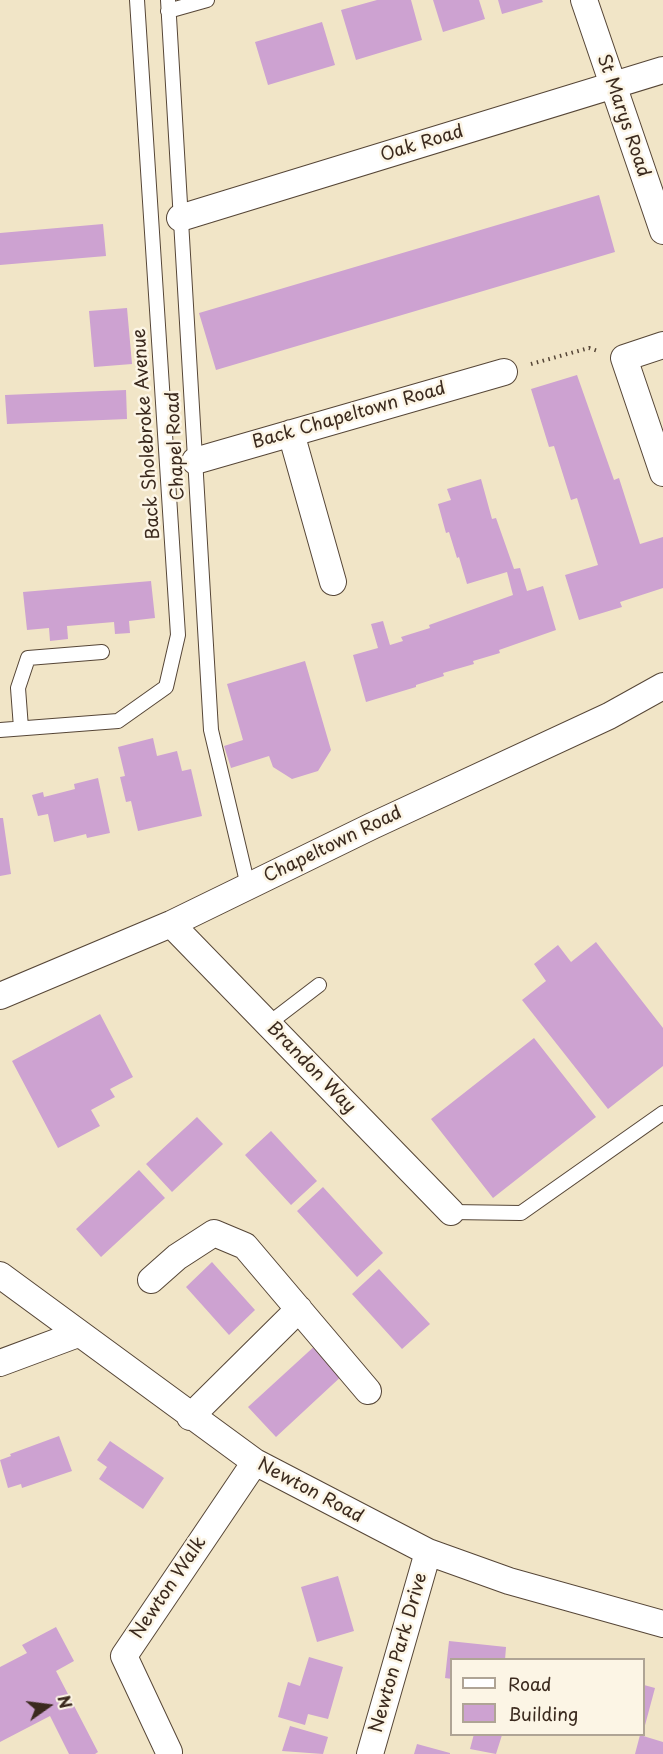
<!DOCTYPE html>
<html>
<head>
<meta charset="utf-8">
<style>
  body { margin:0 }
  #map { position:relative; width:663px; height:1754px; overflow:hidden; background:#f1e5c7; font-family:"Playpen Sans",sans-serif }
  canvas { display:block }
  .legend { position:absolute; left:450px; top:1658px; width:195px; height:78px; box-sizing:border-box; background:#fcf5e5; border:2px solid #afa495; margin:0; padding:8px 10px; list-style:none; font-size:18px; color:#3b2a1e }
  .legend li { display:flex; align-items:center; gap:12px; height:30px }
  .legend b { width:30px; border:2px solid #afa495 }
  .north { position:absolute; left:18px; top:1676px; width:60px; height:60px; -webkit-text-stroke:4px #fcf5e5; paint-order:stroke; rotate:76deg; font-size:16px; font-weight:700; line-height:24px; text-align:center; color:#3b2a1e }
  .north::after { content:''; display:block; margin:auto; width:21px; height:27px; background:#3b2a1e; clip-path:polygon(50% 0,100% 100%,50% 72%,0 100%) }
</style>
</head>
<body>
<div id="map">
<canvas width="663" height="1754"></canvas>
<ul class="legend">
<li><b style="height:8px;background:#fff"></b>Road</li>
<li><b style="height:16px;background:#cda2d1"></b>Building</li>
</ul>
<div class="north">N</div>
</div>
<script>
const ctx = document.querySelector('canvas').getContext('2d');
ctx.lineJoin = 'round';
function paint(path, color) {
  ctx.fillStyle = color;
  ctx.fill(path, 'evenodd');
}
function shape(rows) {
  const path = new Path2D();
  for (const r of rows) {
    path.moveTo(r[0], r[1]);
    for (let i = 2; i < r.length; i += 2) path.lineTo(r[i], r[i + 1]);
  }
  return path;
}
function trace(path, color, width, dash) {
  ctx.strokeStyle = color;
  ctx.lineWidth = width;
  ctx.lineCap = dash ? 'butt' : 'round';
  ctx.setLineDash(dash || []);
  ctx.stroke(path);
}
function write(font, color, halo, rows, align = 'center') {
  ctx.font = font + ' "Playpen Sans",sans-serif';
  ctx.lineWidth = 5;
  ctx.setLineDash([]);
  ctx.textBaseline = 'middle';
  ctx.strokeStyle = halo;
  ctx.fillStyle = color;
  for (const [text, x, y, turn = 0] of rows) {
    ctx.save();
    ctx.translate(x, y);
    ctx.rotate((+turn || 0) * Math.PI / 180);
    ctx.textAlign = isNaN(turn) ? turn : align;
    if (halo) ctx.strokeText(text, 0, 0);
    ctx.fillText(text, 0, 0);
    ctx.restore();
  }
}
const building = shape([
  [411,0,422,40,356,60,341,10,377,0],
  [433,0,479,0,485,19,443,32],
  [498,0,542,0,543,2,502,14],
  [322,22,335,65,268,85,255,42],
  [599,195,615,252,216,370,199,313],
  [103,224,106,256,0,265,0,233],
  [127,308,132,364,94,367,89,311],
  [577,375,614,480,619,478,640,544,663,537,663,588,620,602,622,607,579,620,565,575,598,565,577,498,571,500,554,446,549,447,531,389],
  [126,390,127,419,7,424,5,395],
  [481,479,492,519,496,518,514,569,520,568,527,591,543,586,556,630,499,650,500,653,473,661,474,664,443,673,444,676,416,685,416,687,366,702,353,655,378,648,371,624,383,621,390,645,403,641,401,637,430,628,429,625,513,595,507,572,467,584,459,557,457,558,449,532,446,533,438,504,451,500,447,489],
  [151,581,155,618,129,621,130,633,115,634,114,622,67,626,68,639,50,641,49,628,27,630,23,592],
  [305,661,331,750,318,771,292,779,273,767,269,756,231,768,224,746,243,740,227,684],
  [153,738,157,756,177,751,182,771,191,769,202,816,138,831,131,801,126,802,120,777,125,776,118,747],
  [98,778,110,833,87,838,86,834,54,842,48,814,38,816,32,795,43,792,44,797,75,789,74,784],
  [0,818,3,818,11,874,0,876],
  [596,942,663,1028,663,1066,608,1109,522,1000,546,981,534,964,558,945,571,962],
  [100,1014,133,1077,110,1089,115,1097,91,1110,100,1126,58,1148,12,1061],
  [534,1038,596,1117,493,1198,431,1119],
  [197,1117,223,1144,172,1192,146,1164],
  [271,1131,317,1181,291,1205,245,1155],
  [139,1170,165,1198,101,1257,76,1229],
  [323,1187,383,1253,357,1277,297,1211],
  [212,1262,255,1310,229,1335,186,1287],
  [379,1269,430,1324,402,1349,352,1294],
  [318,1343,345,1373,276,1437,248,1407],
  [59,1436,72,1471,22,1488,21,1484,8,1488,0,1460,11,1456,10,1454],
  [110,1441,164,1478,143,1509,99,1479,107,1467,97,1460],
  [338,1576,354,1631,317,1642,301,1587],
  [56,1627,74,1661,56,1671,98,1752,95,1754,69,1754,50,1716,0,1742,0,1667,27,1653,22,1645],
  [449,1641,506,1647,505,1660,452,1660,452,1679,445,1678],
  [309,1657,343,1667,328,1719,308,1714,305,1725,278,1717,288,1682,300,1686],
  [644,1685,655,1688,644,1729],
  [290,1726,328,1737,323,1754,282,1751],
  [474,1734,502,1735,496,1754,470,1749],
  [640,1735,663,1742,663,1754,635,1754],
  [417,1744,450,1753,450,1754,414,1754]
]);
const path = shape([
  [531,364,589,348,598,351]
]);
const lane = shape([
  [168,0,211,730,248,886],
  [168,11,207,0],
  [21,728,18,688,28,658,102,652],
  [0,730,118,721,166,687,178,635,137,0],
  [268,1024,319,985],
  [451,1212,521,1213,663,1113]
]);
const street = shape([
  [584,0,663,231],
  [180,218,663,70],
  [663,345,624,358,663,473],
  [291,433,333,582],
  [195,461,504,372],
  [171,924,451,1212],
  [0,996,171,924,372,826,609,716,663,686],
  [0,1275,255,1462,428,1552,509,1581,663,1624],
  [151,1280,177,1257,214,1233,245,1246,368,1391],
  [0,1363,78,1334],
  [190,1417,299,1309],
  [169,1752,124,1656,255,1462],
  [370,1754,428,1552]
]);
const streetNames = [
  ["St Marys Road",623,116,71],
  ["Oak Road",422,144,-17],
  ["Back Chapeltown Road",349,416,-16],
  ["Back Sholebroke Avenue",147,434,-94],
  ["Chapel Road",176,446,-93],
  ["Chapeltown Road",333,845,-26],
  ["Brandon Way",311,1068,46],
  ["Newton Road",310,1491,28],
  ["Newton Walk",169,1588,-56],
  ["Newton Park Drive",399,1653,-74]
];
paint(building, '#cda2d1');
trace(lane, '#564637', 16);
trace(street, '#564637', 28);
trace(path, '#564637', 4, [1.5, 4.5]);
trace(lane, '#fff', 14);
trace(street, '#fff', 26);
write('18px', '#3b2a1e', '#fcf5e5', streetNames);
</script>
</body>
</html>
